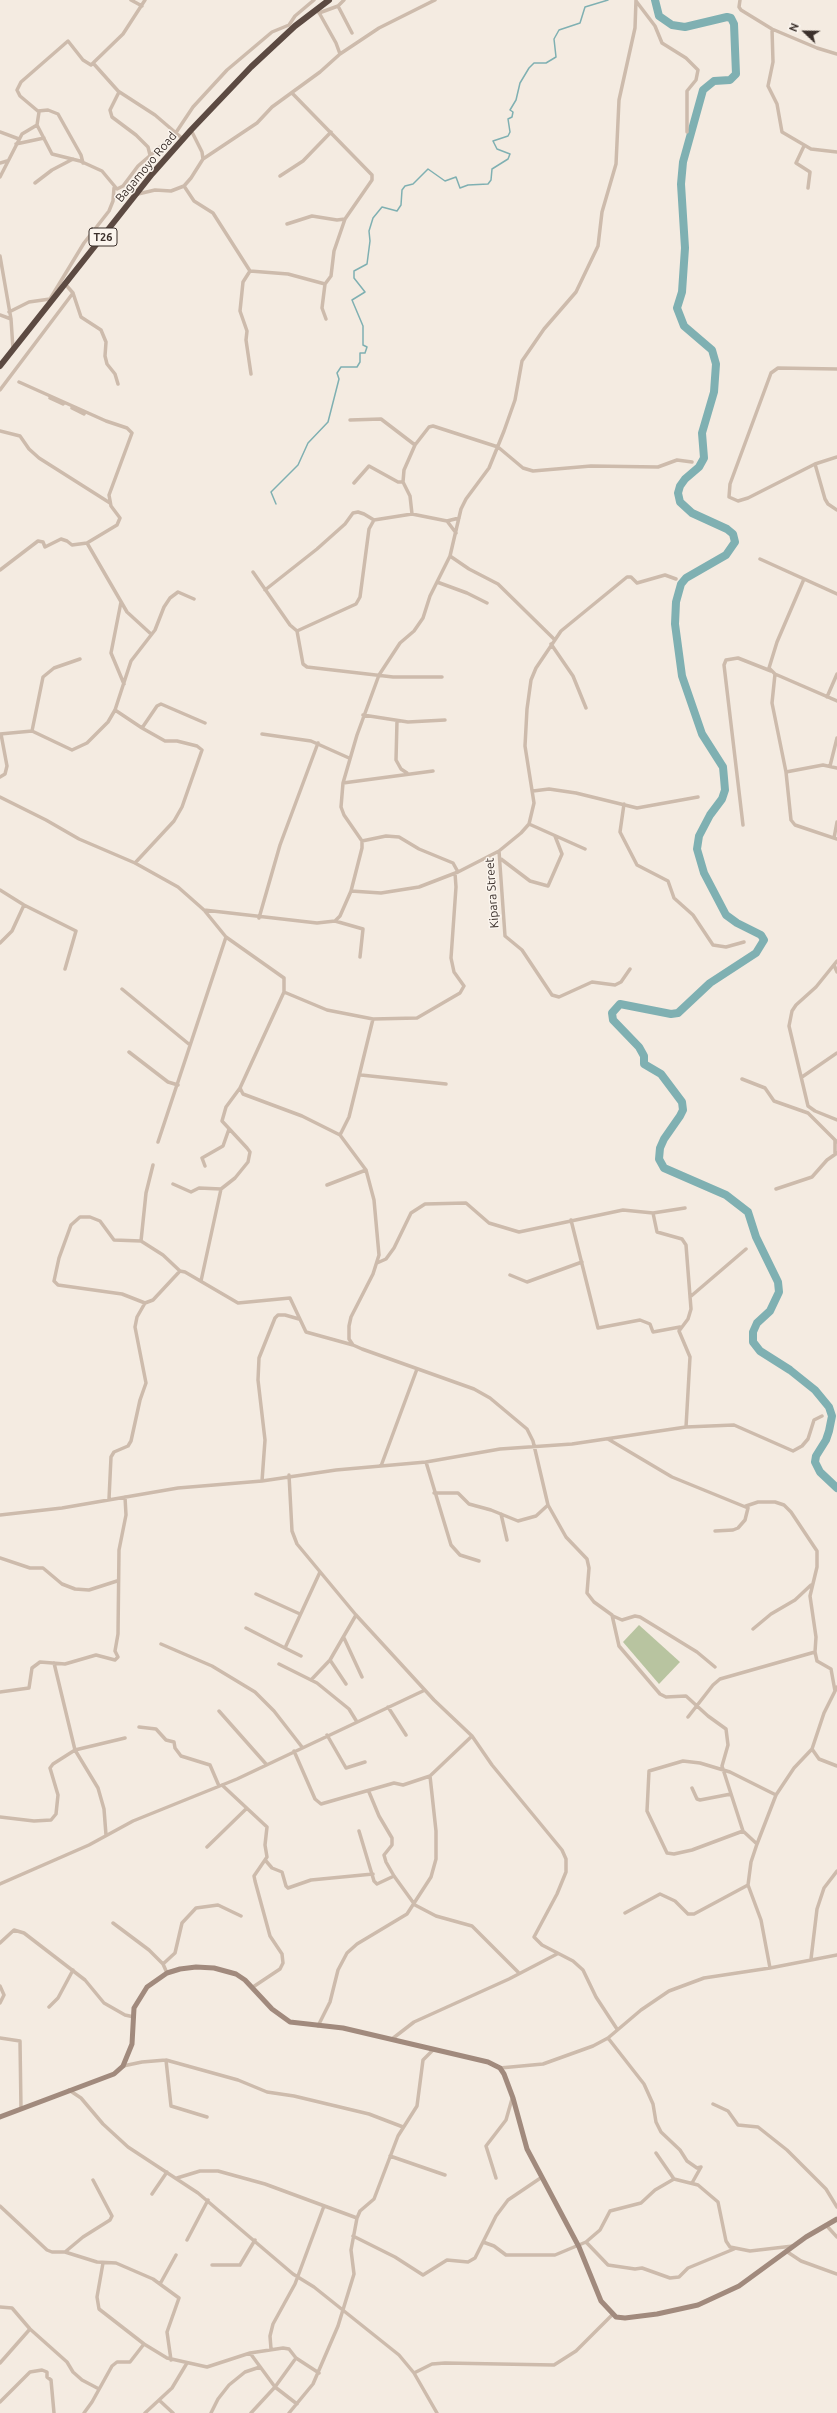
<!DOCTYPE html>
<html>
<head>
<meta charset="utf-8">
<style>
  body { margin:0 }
  #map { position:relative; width:837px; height:2413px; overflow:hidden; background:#f4ebe1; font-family:Ubuntu,sans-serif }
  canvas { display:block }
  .north { position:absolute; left:785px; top:12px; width:40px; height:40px; -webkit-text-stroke:3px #fbf5ee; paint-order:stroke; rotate:292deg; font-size:11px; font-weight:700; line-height:16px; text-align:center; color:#3b302b }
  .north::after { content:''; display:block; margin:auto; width:14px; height:18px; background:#3b302b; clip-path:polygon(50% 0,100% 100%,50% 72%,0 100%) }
</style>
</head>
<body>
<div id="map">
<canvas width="837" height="2413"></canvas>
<div class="north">N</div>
</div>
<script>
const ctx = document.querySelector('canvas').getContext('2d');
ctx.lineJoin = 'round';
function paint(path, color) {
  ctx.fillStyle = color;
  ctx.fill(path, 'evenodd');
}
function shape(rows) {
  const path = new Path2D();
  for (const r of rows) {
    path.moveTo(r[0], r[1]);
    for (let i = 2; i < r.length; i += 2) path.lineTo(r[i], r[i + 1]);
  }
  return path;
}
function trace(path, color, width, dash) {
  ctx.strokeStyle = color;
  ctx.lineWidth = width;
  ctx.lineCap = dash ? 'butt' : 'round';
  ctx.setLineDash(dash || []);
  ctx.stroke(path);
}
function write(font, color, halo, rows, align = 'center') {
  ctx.font = font + ' Ubuntu,sans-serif';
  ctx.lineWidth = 3;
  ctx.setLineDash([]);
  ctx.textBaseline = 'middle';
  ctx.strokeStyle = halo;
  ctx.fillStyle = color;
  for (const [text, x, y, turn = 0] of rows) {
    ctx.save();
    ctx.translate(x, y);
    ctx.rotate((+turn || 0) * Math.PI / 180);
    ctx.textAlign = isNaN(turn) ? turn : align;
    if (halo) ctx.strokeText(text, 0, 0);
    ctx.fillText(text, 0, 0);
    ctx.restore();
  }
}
const green = shape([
  [639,1625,680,1662,659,1684,623,1642]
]);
const stream = shape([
  [276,504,271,492,298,465,308,443,328,422,339,379,337,373,341,367,357,367,360,362,360,353,365,353,367,347,363,345,363,326,352,300,365,292,354,278,354,271,367,264,370,241,369,231,373,218,382,207,397,211,401,205,402,190,405,186,413,184,428,169,445,181,456,177,460,188,468,185,488,184,491,180,492,169,508,159,510,154,497,149,493,141,508,136,510,132,508,119,512,117,513,112,510,110,516,100,520,83,529,68,534,63,546,63,556,57,554,39,559,30,580,23,585,7,608,0]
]);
const river = shape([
  [655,0,659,16,672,25,685,27,727,17,731,18,734,24,736,74,730,80,714,81,703,90,683,162,681,184,685,248,682,292,677,308,684,326,712,350,716,364,714,392,702,433,704,458,699,467,685,479,680,486,678,493,680,502,692,513,727,529,733,534,735,542,726,555,686,578,681,584,676,602,675,624,682,676,702,734,723,767,724,778,725,790,722,799,710,815,699,836,697,849,704,873,726,915,737,923,761,935,764,940,756,953,710,983,678,1013,671,1014,620,1004,612,1013,613,1020,639,1047,644,1056,644,1064,661,1074,682,1102,683,1110,680,1116,664,1139,660,1148,659,1159,664,1168,726,1195,748,1212,756,1237,778,1282,779,1292,770,1311,757,1323,753,1332,753,1342,760,1351,790,1370,815,1390,829,1407,832,1416,829,1431,826,1440,816,1456,815,1462,820,1472,837,1488]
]);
const street = shape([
  [131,0,142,6],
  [145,0,123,34,91,65,83,60,68,41,21,82,17,90,20,96,39,112,37,125,52,154,80,161,102,171,117,189,123,186,138,166,175,134,193,107,227,70,272,32,289,25,295,16,314,0],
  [740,0,739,7,741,10,772,29,817,48,837,54],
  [636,1,655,26,662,43,686,58,698,70,696,80,687,91,687,132],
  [338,6,352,33],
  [319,13,338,6,344,0],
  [772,29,773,62,768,86,777,104,782,132,811,149,837,152],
  [340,54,379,28,435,0],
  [93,63,119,92,110,110,112,117,136,135,148,147,150,155],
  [118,91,155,115,183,139],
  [38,111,48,110,58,114,81,155,83,163],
  [0,132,19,139],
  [16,144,44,138],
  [804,146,796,163,810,172,808,188],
  [203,159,257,123,272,107,320,72,340,54,336,43,317,9],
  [0,163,7,161],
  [280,176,303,161,331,132],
  [0,177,22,134,37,125],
  [35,183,52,170,73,159],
  [184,186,194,201,213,213,250,271,288,274,325,284,322,308,326,319],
  [138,194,155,190,171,191,184,186,191,178,203,159,202,152,191,130],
  [287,224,312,216,337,220,345,219,372,180,372,175,292,93],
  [0,256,11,319,13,349],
  [250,271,243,282,240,311,247,331,246,340,251,374],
  [325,284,331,276,334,251,345,219],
  [66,285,73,293,81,317,101,330,106,342,105,356,107,364,115,374,118,384],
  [9,312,29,302,50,299,84,243,109,211,113,201,114,188],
  [0,315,11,319],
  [837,369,778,368,771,373,730,484,729,497,738,501,748,498,815,464,837,457],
  [0,390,73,293],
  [50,398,63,404],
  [72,408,84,414],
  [350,420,381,419,415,445],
  [0,431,20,436,29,449,39,458,110,503],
  [815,464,825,499,828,504,837,510],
  [354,483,369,466,398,482,403,482],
  [412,514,410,496,403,482,404,470,415,445,429,427,433,426,498,447,523,468,533,471,591,466,658,467,677,460,692,462],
  [447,521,456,533],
  [87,543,127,612,151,634],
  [450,556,469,569,498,584,554,639],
  [760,559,837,594],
  [0,570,38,541,43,542,45,547,61,539,67,541,72,545,87,543,117,525,120,518,111,506,109,495,132,433,127,428,106,421,19,382],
  [253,572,290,625,297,631,356,604,360,597,369,529,374,520,412,514,447,521,459,518],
  [804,579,777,642,769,668,775,674,837,701],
  [437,582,467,593,487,603],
  [265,590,317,549,345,524,353,513,358,512,364,514,374,520],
  [121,602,111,653,124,684],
  [297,631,303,664,307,667,393,677,442,677],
  [551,644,573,676,586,708],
  [775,674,772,703,786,772,791,820,795,825,837,839],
  [827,697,837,674],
  [115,710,142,728,165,741,177,741,197,746,202,750,182,807,174,821,135,863],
  [363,715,408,722,445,720],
  [397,721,396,760,401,769,407,773],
  [142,728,157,706,161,704,205,723],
  [32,731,43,677,54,668,80,659],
  [0,734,32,731,72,750,87,743,108,722,115,710,131,661,155,630,164,607,170,598,178,592,194,599],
  [262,734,311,741,349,758],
  [830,766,837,738],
  [786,772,823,765,837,768],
  [0,777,5,774,7,766,1,734],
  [343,783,433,771],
  [533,791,549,789,576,793,637,808,698,797],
  [0,797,46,820,79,839,135,863,178,887,204,910,226,937,284,978,284,992,240,1088,243,1094,302,1116,340,1135,366,1170,374,1200,379,1255,373,1274,351,1317,349,1326,349,1339,353,1345,362,1349,474,1389,490,1398,527,1429,533,1441,548,1505,566,1537,587,1559,589,1568,587,1593,594,1602,612,1615,619,1646,660,1694,666,1697,686,1696,708,1716,726,1729,728,1745,722,1766,743,1831,757,1844,751,1862,748,1885,761,1920,770,1968],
  [624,804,620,832,637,865,668,881,674,898,693,915,713,945,726,947,744,942],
  [529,824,585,849],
  [743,825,724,665,726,660,738,658,771,671],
  [834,838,837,822],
  [362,841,386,836,399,837,419,849,453,863,458,872],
  [499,851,505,936,522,950,552,995,559,997,592,982,615,985,621,982,630,969],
  [501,859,530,881,548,886,562,854,555,836],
  [0,890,24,905,76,931,65,969],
  [351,891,381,893,419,887,458,872,499,851,521,833,529,824,534,803,525,746,527,709,531,680,536,668,561,631,627,577,631,577,637,583,665,575,676,579],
  [204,910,317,923,335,921,340,916,351,891,362,848,362,841,344,815,341,807,343,783,357,735,379,675,400,643,414,631,423,618,430,596,450,556,461,509,466,499,489,468,504,431,515,400,522,361,544,329,576,292,598,246,602,212,616,164,619,100,635,28,636,0],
  [259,918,280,845,318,743],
  [335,921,363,929,360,957],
  [0,943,12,931,24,905],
  [837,961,816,987,796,1005,792,1011,789,1026,808,1106,815,1111,837,1120],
  [834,965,837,972],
  [122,989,190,1045],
  [284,992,327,1010,373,1019,417,1018,460,993,464,986,454,972,451,958,456,887,455,873],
  [129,1052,168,1082,178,1085],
  [361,1075,446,1084],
  [802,1077,837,1053],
  [742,1079,765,1088,774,1101,808,1113,837,1142],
  [340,1135,349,1117,373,1019],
  [835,1140,835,1154],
  [158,1142,226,937],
  [205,1166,202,1158,223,1146,229,1129],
  [173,1184,191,1192,199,1188,221,1189,235,1178,248,1162,250,1152,247,1148,222,1121,226,1107,240,1088],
  [327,1185,366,1170],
  [776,1189,812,1177,827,1160,837,1153],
  [653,1213,657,1232,682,1239,686,1245,691,1309,688,1319,679,1331,690,1357,686,1427],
  [571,1220,598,1328,640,1320,650,1324,653,1332,680,1327],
  [141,1241,146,1193,153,1165],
  [377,1263,386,1259,394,1248,411,1213,425,1204,466,1203,489,1223,519,1232,623,1210,653,1213,685,1208],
  [180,1271,163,1255,141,1241,114,1240,100,1221,90,1217,80,1217,71,1225,59,1258,54,1281,58,1285,122,1294,145,1303,153,1300,180,1271,185,1272,238,1303,290,1298,306,1332,353,1345],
  [510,1275,527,1282,582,1262],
  [201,1281,221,1189],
  [690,1297,746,1249],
  [608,1439,672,1477,748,1508,745,1520,738,1528,733,1530,715,1531],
  [426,1462,451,1545,460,1555,479,1561],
  [381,1466,417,1369],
  [289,1475,292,1531,297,1544,356,1615,434,1700,472,1736,492,1765,562,1850,566,1859,566,1872,557,1894,534,1937,542,1945,573,1961,583,1970,596,1997,617,2029],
  [262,1481,265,1440,258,1380,259,1358,275,1318,278,1315,285,1315,299,1319],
  [434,1493,458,1493,469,1504,491,1510,518,1521,536,1516,548,1505],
  [109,1499,111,1457,114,1452,128,1446,131,1441,140,1400,146,1383,135,1327,137,1317,145,1303],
  [746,1506,758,1502,775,1502,784,1505,791,1512,817,1551,817,1567,810,1596,816,1637,815,1652,817,1661,831,1669,835,1691],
  [501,1514,507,1540],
  [0,1515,62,1508,178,1488,262,1481,336,1470,426,1462,500,1449,572,1444,686,1427,734,1425,793,1451,802,1446,808,1439,814,1420,822,1416],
  [0,1558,30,1568,43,1568,62,1584,75,1589,89,1590,117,1581],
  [256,1594,300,1614],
  [613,1616,622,1620,635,1616,640,1617,697,1652,715,1667],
  [246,1628,285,1648],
  [753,1629,771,1614,795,1600,811,1585],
  [344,1638,362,1677],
  [161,1644,212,1666,255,1692,274,1711,302,1747],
  [301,1656,285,1648,320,1572],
  [330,1660,346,1684],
  [54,1663,75,1750,98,1788,104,1809,106,1835],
  [279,1664,317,1683,349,1709,357,1722],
  [311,1680,330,1660,356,1615],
  [0,1692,29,1688,32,1668,40,1662,65,1664,96,1655,115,1660,118,1657,115,1651,118,1634,119,1550,126,1515,125,1497],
  [388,1707,406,1735],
  [219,1711,266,1764],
  [688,1717,713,1685,720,1679,815,1652],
  [139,1727,156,1729,166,1740,174,1742,175,1748,181,1756,210,1765,219,1786],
  [327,1735,346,1768,365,1762],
  [812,1749,819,1759,837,1766],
  [294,1751,315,1799,321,1804,394,1783,403,1785,430,1776,472,1736],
  [222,1785,267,1827,265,1845,267,1857,254,1876,255,1881,270,1936,282,1954,283,1963,280,1969,253,1987],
  [692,1788,697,1799,700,1800,731,1794],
  [369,1792,379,1816,392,1838,392,1845,384,1855,386,1862,394,1876,415,1905,436,1916,472,1926,518,1972],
  [0,1817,34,1821,51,1820,56,1814,58,1795,50,1768,53,1764,75,1750,125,1738],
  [359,1831,374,1881,377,1884,394,1876],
  [743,1831,692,1850,674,1854,667,1853,647,1811,649,1771,683,1761,700,1763,730,1772,776,1795],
  [757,1844,776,1795,794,1768,812,1749,824,1713,837,1687],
  [207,1847,246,1809],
  [266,1861,272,1868,282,1872,286,1886,288,1888,311,1880,373,1874],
  [0,1884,89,1845,133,1821,237,1779,425,1690],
  [625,1913,660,1894,675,1901,688,1914,694,1914,748,1885],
  [113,1923,149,1950,163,1964,167,1973],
  [0,1943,14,1930,24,1933,85,1980,104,2003,125,2015,134,2017],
  [811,1959,817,1909,824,1888,837,1871],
  [163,1964,175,1953,182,1923,196,1908,218,1905,241,1916],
  [0,1986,4,1995,0,2003],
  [49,2007,58,1998,73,1970],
  [318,2026,330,2002,338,1970,347,1953,357,1944,407,1914,431,1877,436,1859,436,1831,430,1776],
  [0,2038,20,2041,21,2109],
  [608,2038,644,2084,653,2104,656,2122,661,2132,680,2150,687,2161,697,2168,701,2167,692,2183],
  [392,2039,414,2022,509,1979,557,1954],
  [166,2060,171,2106,207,2117],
  [123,2066,142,2062,166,2060,238,2080,267,2092,294,2096,369,2114,403,2127],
  [500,2068,543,2064,593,2046,608,2038,641,2010,669,1991,704,1978,770,1968,837,1955],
  [69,2090,81,2098,103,2124,128,2147,198,2193,293,2274,314,2287,399,2355,414,2373,437,2413],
  [713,2104,728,2111,738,2125,758,2127,787,2150,826,2189,837,2207],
  [656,2153,674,2179],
  [390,2156,445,2175],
  [177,2178,200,2171,218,2171,265,2184,357,2218],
  [496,2178,486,2146,506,2120,512,2099],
  [152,2194,167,2172],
  [0,2206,47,2250,52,2252,65,2252,97,2262,116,2263,153,2279,179,2298,167,2332,171,2360],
  [826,2225,837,2237],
  [353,2236,395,2257,423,2275,447,2260,468,2262,475,2258,496,2216,508,2200,542,2177],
  [187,2240,208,2200],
  [483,2242,494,2246,506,2255,555,2255,586,2242,600,2230,610,2211,641,2203,655,2190,674,2179,698,2185,718,2202,726,2241,730,2247,750,2251,793,2246],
  [586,2242,608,2265,635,2269,642,2268,670,2278,679,2277,688,2268,734,2249],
  [786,2251,801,2261,837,2274],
  [65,2252,83,2237,110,2220,112,2216,93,2180],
  [103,2263,97,2297,99,2309,144,2344,167,2358,207,2367,250,2353,283,2348,289,2349,296,2358,319,2373],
  [212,2265,240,2265,255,2240],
  [160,2284,176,2255],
  [0,2307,12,2308,30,2329,67,2362,73,2372,82,2380,99,2389],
  [271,2349,270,2336,273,2324,295,2284,324,2206],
  [250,2353,275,2387,297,2404],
  [0,2363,30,2329],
  [414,2373,432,2364,445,2363,554,2365,576,2351,612,2315],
  [159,2400,173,2413],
  [0,2402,30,2372,42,2370,47,2372,47,2377,51,2380,54,2413],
  [84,2413,92,2402,112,2366,117,2362,130,2362,144,2344],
  [145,2413,172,2388,187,2363],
  [211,2413,218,2399,229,2385,245,2372,260,2367],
  [251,2413,275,2387,296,2358],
  [289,2413,313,2384,338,2326,354,2274,351,2250,357,2218,360,2211,374,2199,398,2136,417,2106,423,2060,434,2049]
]);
const secondary = shape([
  [0,2117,114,2074,123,2066,132,2044,134,2008,147,1987,167,1973,180,1969,196,1967,214,1968,236,1974,245,1980,272,2009,290,2022,343,2028,488,2062,500,2068,504,2074,513,2098,527,2149,579,2247,601,2301,616,2317,625,2318,657,2314,698,2305,739,2286,806,2237,837,2219]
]);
const highway = shape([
  [0,366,152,174,191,130,251,67,295,26,329,0]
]);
const shields = [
  [103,237,28]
];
const shieldNames = [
  ["T26",103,237]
];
const streetNames = [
  ["Bagamoyo Road",146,167,-50],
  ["Kipara Street",492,893,-94]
];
paint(green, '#b8c4a0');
trace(stream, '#7fb0b2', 1.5);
trace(river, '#7fb0b2', 8);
trace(street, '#cdbbac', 3.5);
trace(secondary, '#a18a7d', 5);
trace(highway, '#5c4a42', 6);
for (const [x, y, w] of shields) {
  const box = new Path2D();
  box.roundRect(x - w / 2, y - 9, w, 18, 3);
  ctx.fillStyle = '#fbf5ee';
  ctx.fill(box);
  trace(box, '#3b302b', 1);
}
write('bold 11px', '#3b302b', null, shieldNames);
write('12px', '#3b302b', '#fbf5ee', streetNames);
</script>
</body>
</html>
